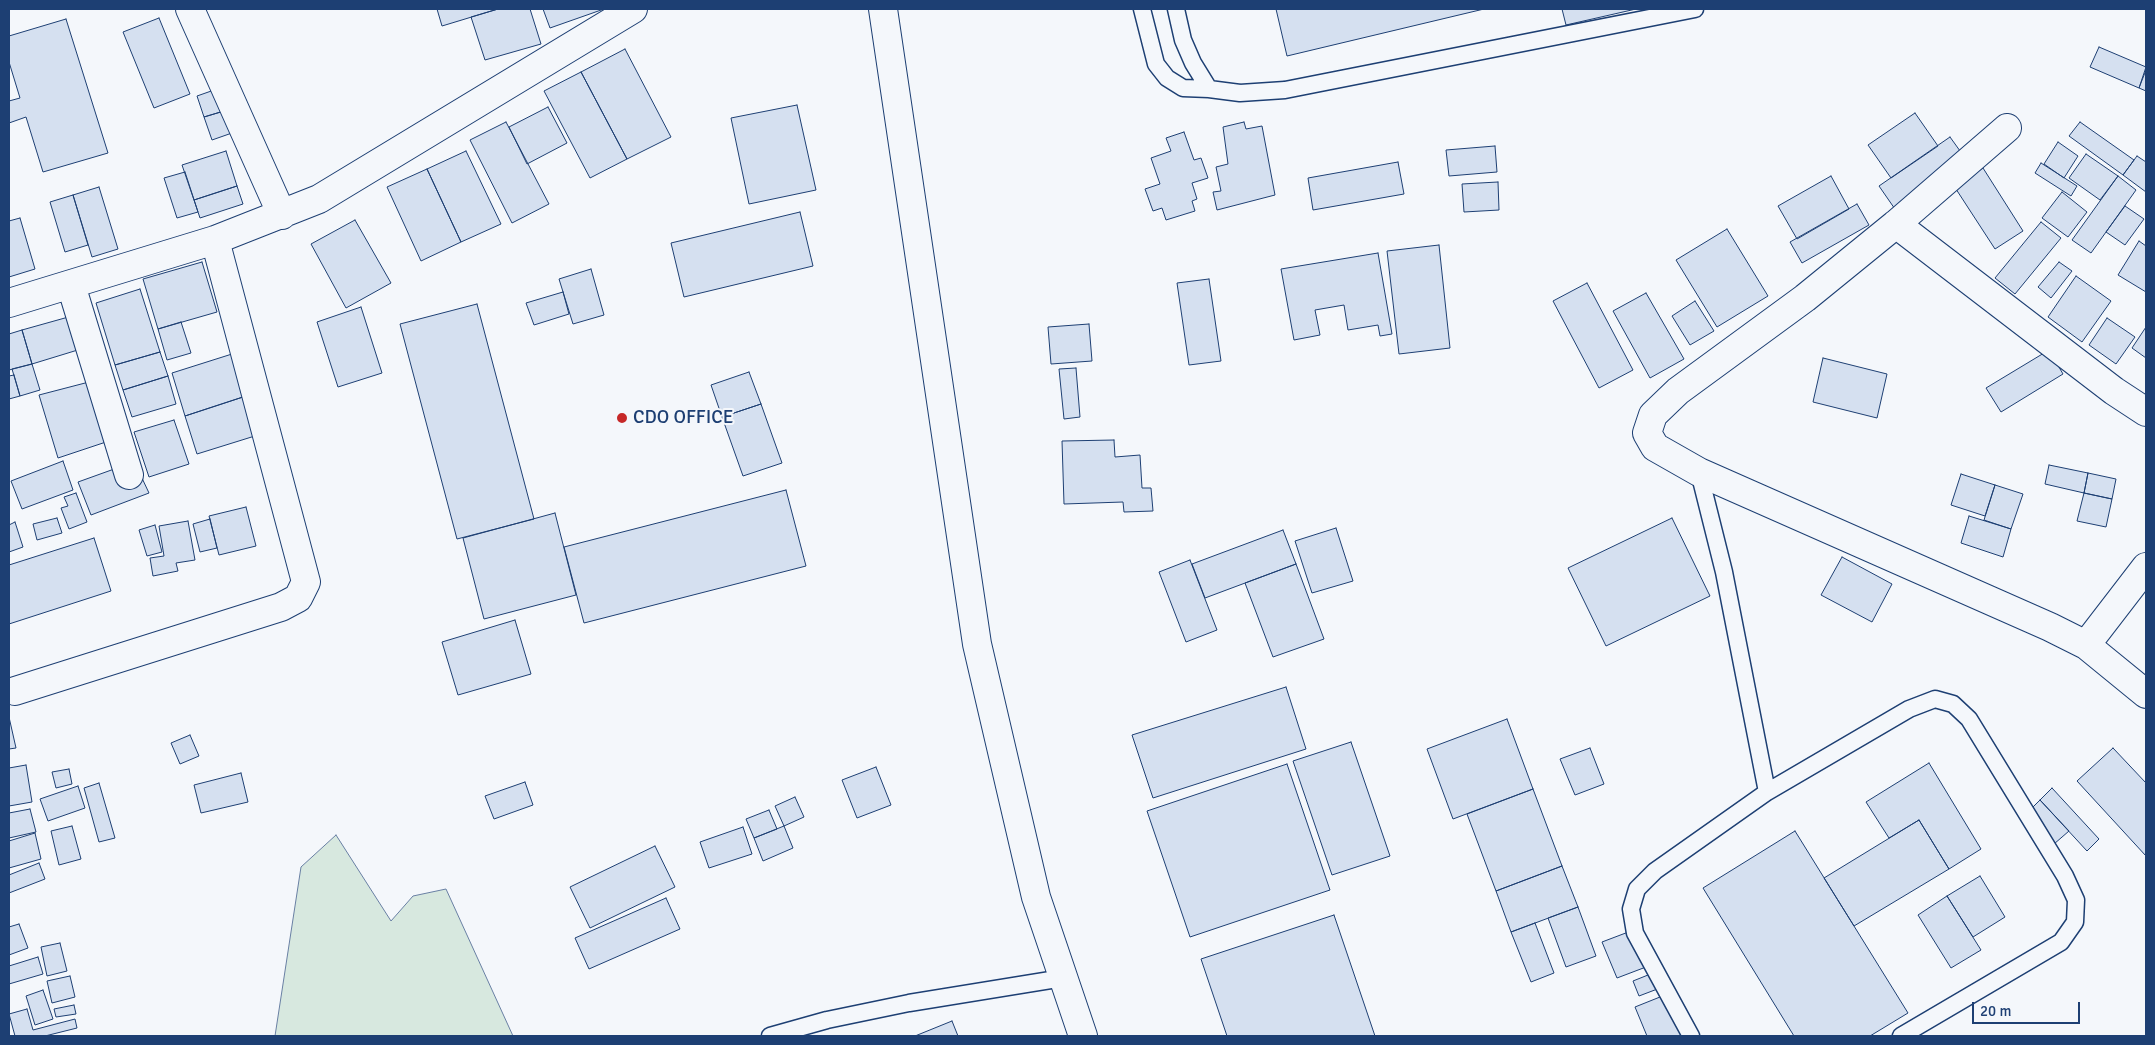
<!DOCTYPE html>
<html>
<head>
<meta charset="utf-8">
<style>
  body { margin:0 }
  #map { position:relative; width:2155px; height:1045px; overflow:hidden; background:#f4f7fb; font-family:Signika,sans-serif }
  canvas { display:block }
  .frame { position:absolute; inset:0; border:10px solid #1d3f73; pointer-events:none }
  .scale { position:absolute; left:1972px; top:1002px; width:108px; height:22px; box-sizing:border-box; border:2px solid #1d3f73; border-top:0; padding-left:6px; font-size:15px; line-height:18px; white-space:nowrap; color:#1d3f73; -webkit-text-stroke:4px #f4f7fb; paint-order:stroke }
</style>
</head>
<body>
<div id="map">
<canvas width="2155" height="1045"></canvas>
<div class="frame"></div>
<div class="scale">20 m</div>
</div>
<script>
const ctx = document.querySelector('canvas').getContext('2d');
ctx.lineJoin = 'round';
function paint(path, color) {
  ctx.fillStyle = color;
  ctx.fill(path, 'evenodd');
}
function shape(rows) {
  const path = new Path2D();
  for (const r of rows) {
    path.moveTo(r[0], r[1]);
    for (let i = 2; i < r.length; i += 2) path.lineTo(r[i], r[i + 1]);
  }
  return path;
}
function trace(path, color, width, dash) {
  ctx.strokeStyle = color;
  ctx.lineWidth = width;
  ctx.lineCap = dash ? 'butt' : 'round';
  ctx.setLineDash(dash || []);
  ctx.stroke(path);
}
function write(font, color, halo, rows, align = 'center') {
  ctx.font = font + ' Signika,sans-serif';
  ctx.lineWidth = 4;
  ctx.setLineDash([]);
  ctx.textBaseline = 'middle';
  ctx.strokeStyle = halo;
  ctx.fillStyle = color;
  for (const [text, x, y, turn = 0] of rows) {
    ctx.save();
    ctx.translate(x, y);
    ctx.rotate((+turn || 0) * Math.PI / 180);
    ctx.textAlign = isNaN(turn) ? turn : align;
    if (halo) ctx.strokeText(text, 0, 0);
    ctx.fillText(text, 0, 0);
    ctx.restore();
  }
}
const green = shape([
  [336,835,391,921,413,896,446,889,513,1036,275,1036,301,867,336,835]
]);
const building = shape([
  [437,9,498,9,442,26,437,9],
  [498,9,530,9,541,44,485,60,471,17,498,9],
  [543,9,604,9,550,28,543,9],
  [1276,9,1484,9,1287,56,1276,9],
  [1562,9,1636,9,1566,25,1562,9],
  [159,18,190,94,154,108,123,32,159,18],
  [66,19,108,153,43,172,26,117,9,123,9,101,20,98,9,62,9,36,66,19],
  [2099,47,2146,67,2139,88,2090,67,2099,47],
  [625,49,671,137,627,159,581,72,625,49],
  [2146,70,2146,91,2139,88,2146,70],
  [581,72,627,159,590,178,544,91,581,72],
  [217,89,224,111,204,117,197,96,217,89],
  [797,105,816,190,749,204,731,118,797,105],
  [548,107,567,143,527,164,509,127,548,107],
  [224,111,232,133,212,140,204,117,224,111],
  [1915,113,1938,146,1891,178,1868,145,1915,113],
  [506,122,549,204,512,223,470,140,506,122],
  [1244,122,1246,129,1262,126,1275,195,1217,210,1213,192,1221,191,1216,167,1228,164,1223,127,1244,122],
  [2080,122,2134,160,2123,175,2069,136,2080,122],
  [1184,132,1194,160,1201,158,1208,178,1192,183,1197,199,1192,201,1195,211,1166,220,1162,208,1153,211,1145,189,1160,184,1151,158,1171,151,1166,138,1184,132],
  [1950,137,1968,162,1897,212,1879,186,1950,137],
  [2058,142,2078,156,2064,178,2044,164,2058,142],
  [1495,146,1497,172,1449,176,1446,150,1495,146],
  [226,151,237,186,194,200,182,165,226,151],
  [466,151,501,224,461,242,427,169,466,151],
  [2086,154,2118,176,2100,200,2069,178,2086,154],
  [2137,156,2146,162,2146,192,2123,175,2137,156],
  [1398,162,1404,194,1313,210,1308,178,1398,162],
  [2041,163,2077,186,2071,196,2035,173,2041,163],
  [1983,168,2023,231,1995,249,1954,186,1983,168],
  [427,169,461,242,421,261,387,187,427,169],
  [185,172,198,212,177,218,164,178,185,172],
  [1831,176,1849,209,1797,239,1778,206,1831,176],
  [2118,176,2136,190,2091,253,2072,240,2118,176],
  [1498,182,1499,210,1464,212,1462,184,1498,182],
  [237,186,243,204,200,218,194,200,237,186],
  [99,187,118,249,92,257,73,195,99,187],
  [2062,192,2087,212,2068,237,2042,218,2062,192],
  [73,195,88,245,65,252,50,202,73,195],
  [1857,204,1869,225,1802,263,1790,242,1857,204],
  [2125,206,2144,219,2125,245,2106,232,2125,206],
  [800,212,813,266,684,297,671,243,800,212],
  [20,218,35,269,9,277,9,221,20,218],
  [355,220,391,283,346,308,311,244,355,220],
  [2041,222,2061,238,2015,294,1995,278,2041,222],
  [1727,229,1768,296,1717,327,1676,260,1727,229],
  [2139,241,2146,246,2146,292,2118,275,2139,241],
  [1439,245,1450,348,1399,354,1387,251,1439,245],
  [1378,253,1392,334,1380,336,1378,325,1348,330,1344,305,1315,310,1320,335,1294,340,1281,269,1378,253],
  [202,262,217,312,158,329,143,279,202,262],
  [2059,262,2072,271,2051,298,2038,287,2059,262],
  [591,269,604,315,573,324,559,279,591,269],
  [2076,276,2111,301,2082,342,2048,317,2076,276],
  [1209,279,1221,361,1189,365,1177,283,1209,279],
  [1587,283,1633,370,1599,388,1553,301,1587,283],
  [140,289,160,352,115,365,96,303,140,289],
  [563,292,569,314,534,325,526,303,563,292],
  [1646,293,1684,359,1650,378,1613,311,1646,293],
  [1695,301,1714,331,1690,345,1672,316,1695,301],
  [477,304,534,519,457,539,400,324,477,304],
  [361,307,382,373,338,387,317,322,361,307],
  [72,316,81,349,32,364,22,330,72,316],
  [2107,318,2135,337,2116,364,2089,345,2107,318],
  [181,322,191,353,167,360,158,329,181,322],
  [1089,324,1092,361,1051,364,1048,327,1089,324],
  [2146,327,2146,358,2132,348,2146,327],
  [22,330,32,364,9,370,9,334,22,330],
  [2049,350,2063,374,2001,412,1986,388,2049,350],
  [160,352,168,376,123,390,115,365,160,352],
  [232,354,246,396,185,416,172,373,232,354],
  [1823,358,1887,374,1877,418,1813,402,1823,358],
  [32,364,40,390,20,396,12,369,32,364],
  [1076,368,1080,417,1064,419,1059,369,1076,368],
  [749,372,761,404,722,417,711,385,749,372],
  [14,375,20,396,9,399,9,376,14,375],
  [168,376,176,404,132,417,123,390,168,376],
  [89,382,109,441,58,458,39,395,89,382],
  [246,396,258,435,197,454,185,416,246,396],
  [761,404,782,463,743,476,722,417,761,404],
  [174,420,189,464,149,477,134,432,174,420],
  [1114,440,1115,457,1140,455,1142,488,1151,488,1153,511,1124,512,1123,502,1064,504,1062,441,1114,440],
  [63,461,73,490,22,509,11,481,63,461],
  [2049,465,2088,473,2084,493,2045,484,2049,465],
  [117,468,141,476,149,493,91,515,78,482,117,468],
  [2088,473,2116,479,2112,499,2084,493,2088,473],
  [1961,474,1995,485,1985,516,1951,505,1961,474],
  [1995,485,2023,494,2011,529,1984,520,1995,485],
  [786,490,806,566,584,623,564,547,786,490],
  [76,493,87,522,69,529,61,508,68,506,64,497,76,493],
  [2084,493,2112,499,2106,527,2077,521,2084,493],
  [246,507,256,546,219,555,209,516,246,507],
  [555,513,576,595,484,619,463,538,555,513],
  [1969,516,2011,529,2003,557,1961,543,1969,516],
  [57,518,62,533,37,540,33,524,57,518],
  [1672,518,1710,596,1606,646,1568,568,1672,518],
  [210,519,217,548,200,552,193,524,210,519],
  [188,521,195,560,176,563,178,571,153,576,150,558,164,556,159,526,188,521],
  [15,522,23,547,9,552,9,525,15,522],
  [155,525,162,552,147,556,139,530,155,525],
  [1336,528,1353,581,1312,593,1295,541,1336,528],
  [1283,530,1296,564,1205,598,1192,564,1283,530],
  [94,538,111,591,9,624,9,565,94,538],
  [1842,557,1892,584,1872,622,1821,595,1842,557],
  [1190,560,1217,630,1186,642,1159,572,1190,560],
  [1296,564,1324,639,1273,657,1245,583,1296,564],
  [515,620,531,674,458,695,442,642,515,620],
  [1286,687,1306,749,1153,798,1132,735,1286,687],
  [9,717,16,748,9,749,9,717],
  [1507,719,1533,789,1453,819,1427,749,1507,719],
  [190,735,199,756,180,764,171,743,190,735],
  [1351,742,1390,856,1332,875,1293,761,1351,742],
  [1590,748,1604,784,1575,795,1560,759,1590,748],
  [2113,748,2146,783,2146,856,2077,781,2113,748],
  [1929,763,1981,849,1949,869,1919,820,1889,838,1866,802,1929,763],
  [1287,764,1330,890,1190,937,1147,811,1287,764],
  [26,765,32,802,9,806,9,768,26,765],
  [876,767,891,805,857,818,842,780,876,767],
  [69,769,72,784,56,788,52,772,69,769],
  [241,773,248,802,201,813,194,785,241,773],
  [525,782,533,805,494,819,485,796,525,782],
  [99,783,115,838,99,842,84,788,99,783],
  [78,786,85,808,48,821,40,799,78,786],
  [2052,788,2099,839,2087,851,2040,800,2052,788],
  [1533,789,1562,866,1496,891,1467,814,1533,789],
  [795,797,804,817,784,826,775,806,795,797],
  [2040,800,2069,831,2054,844,2031,809,2040,800],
  [30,809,36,832,9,838,9,813,30,809],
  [769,810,777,829,754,838,746,819,769,810],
  [1919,820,1949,869,1854,926,1824,878,1919,820],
  [72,826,81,859,59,865,51,831,72,826],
  [784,826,793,848,763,861,754,838,784,826],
  [743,827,752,854,709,868,700,842,743,827],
  [1795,831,1908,1013,1870,1036,1794,1036,1703,888,1795,831],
  [35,833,41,859,9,868,9,841,35,833],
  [655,846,675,887,590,928,570,887,655,846],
  [39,863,45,879,9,893,9,875,39,863],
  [1562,866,1578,907,1511,932,1496,891,1562,866],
  [1980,876,2005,917,1973,937,1947,896,1980,876],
  [1947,896,1981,950,1951,968,1918,915,1947,896],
  [666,898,680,929,589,969,575,938,666,898],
  [1578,907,1596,956,1566,967,1548,918,1578,907],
  [1334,915,1375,1036,1227,1036,1201,959,1334,915],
  [1535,923,1554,973,1531,982,1511,932,1535,923],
  [19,924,28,948,9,955,9,927,19,924],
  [1631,931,1646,967,1617,978,1602,942,1631,931],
  [60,943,67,971,47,976,41,947,60,943],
  [38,957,43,974,9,984,9,966,38,957],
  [1653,973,1660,988,1639,996,1633,981,1653,973],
  [70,976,75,997,52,1003,47,981,70,976],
  [43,990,53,1019,35,1025,26,996,43,990],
  [1665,995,1681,1036,1647,1036,1635,1007,1665,995],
  [74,1005,76,1014,56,1017,54,1009,74,1005],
  [27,1009,33,1030,75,1019,77,1028,45,1036,15,1036,9,1014,27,1009],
  [952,1021,958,1036,915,1036,952,1021]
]);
const service = shape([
  [1142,9,1156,64,1167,78,1183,88,1209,89,1240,93,1285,90,1695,9],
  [1176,9,1183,40,1193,63,1209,89],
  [1699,472,1724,572,1767,792],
  [770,1036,827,1020,909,1003,1063,978],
  [1691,1036,1635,933,1631,909,1637,889,1655,871,1767,792,1909,709,1935,699,1953,704,1969,719,2065,876,2076,900,2075,922,2061,942,1901,1036]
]);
const minor = shape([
  [190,9,282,215],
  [883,9,977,644,1036,897,1083,1036],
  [2007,128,1896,224,1805,298,1678,391,1653,415,1647,433,1655,447,1699,472,2050,627,2086,645,2146,694],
  [1896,224,2114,391,2146,412],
  [71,285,129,475],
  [9,303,215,240,319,199,633,9],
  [2086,645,2146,567],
  [15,691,281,607,298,598,306,582,215,240]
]);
const markers = [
  [622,418,6,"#c62828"]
];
const poiNames = [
  ["CDO OFFICE",633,418]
];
paint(green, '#d7e8df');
trace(green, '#687fa3', 1);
paint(building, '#d5e0f0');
trace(building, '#1d3f73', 1);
trace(service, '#1d3f73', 19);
trace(minor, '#1d3f73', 30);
trace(service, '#f4f7fb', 16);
trace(minor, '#f4f7fb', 28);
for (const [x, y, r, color] of markers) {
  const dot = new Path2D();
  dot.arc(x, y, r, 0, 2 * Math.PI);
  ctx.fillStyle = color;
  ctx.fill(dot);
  trace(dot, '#f4f7fb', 2);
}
write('19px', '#1d3f73', '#f4f7fb', poiNames, 'left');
</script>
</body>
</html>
